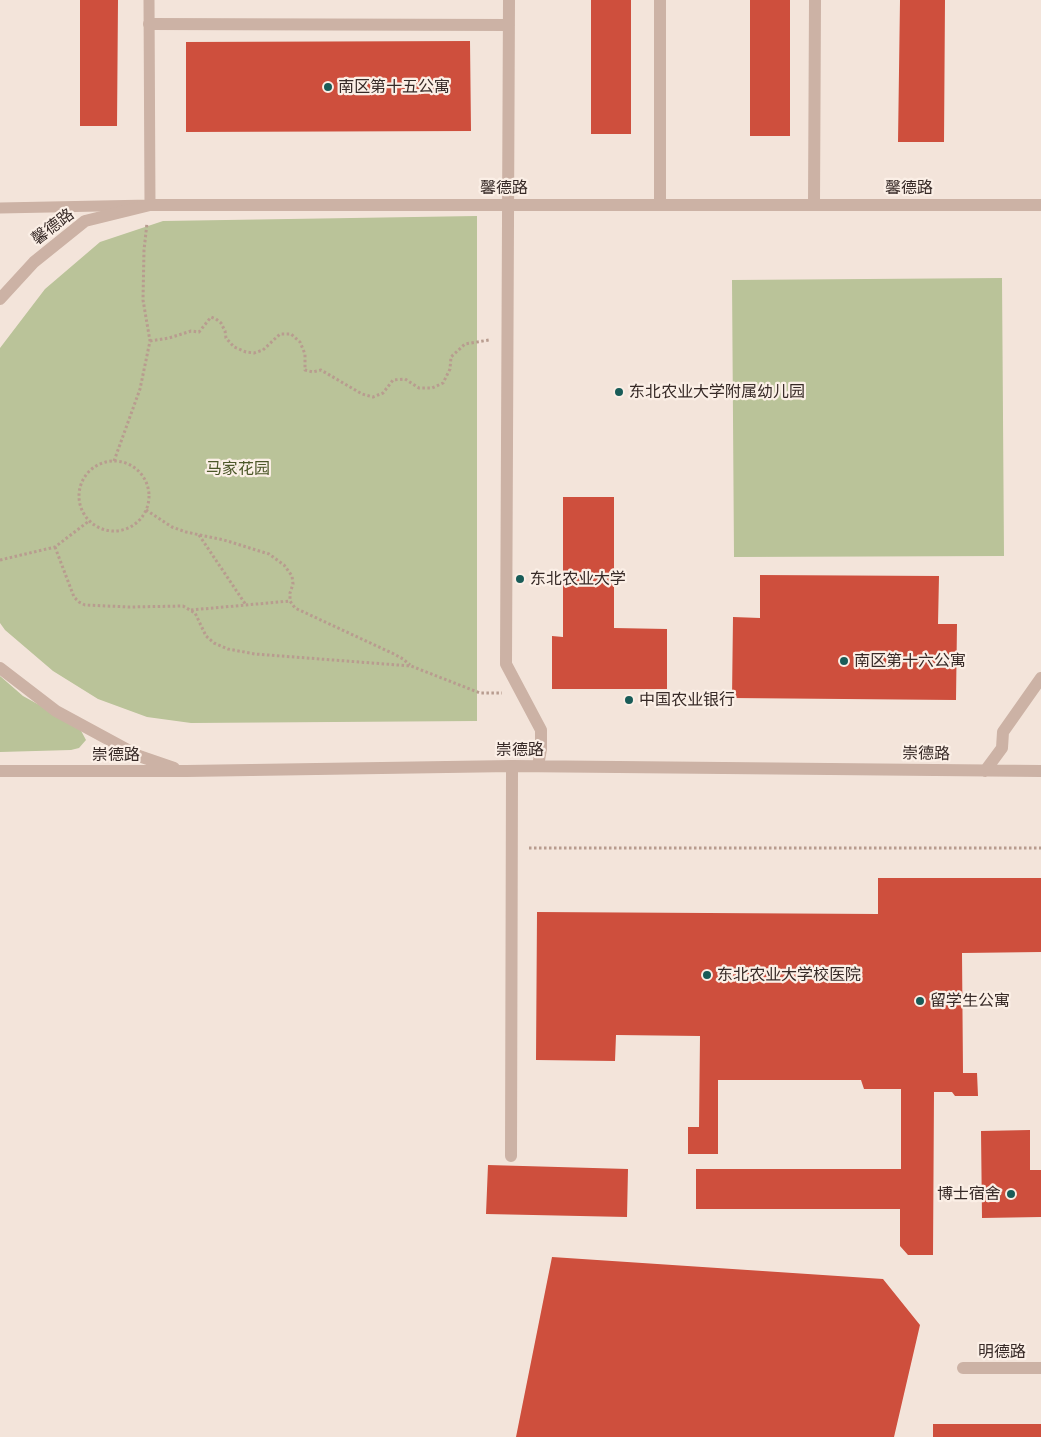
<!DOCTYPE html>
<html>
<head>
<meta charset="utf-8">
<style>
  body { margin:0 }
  canvas { display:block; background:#f3e4da }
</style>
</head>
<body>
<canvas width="1041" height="1437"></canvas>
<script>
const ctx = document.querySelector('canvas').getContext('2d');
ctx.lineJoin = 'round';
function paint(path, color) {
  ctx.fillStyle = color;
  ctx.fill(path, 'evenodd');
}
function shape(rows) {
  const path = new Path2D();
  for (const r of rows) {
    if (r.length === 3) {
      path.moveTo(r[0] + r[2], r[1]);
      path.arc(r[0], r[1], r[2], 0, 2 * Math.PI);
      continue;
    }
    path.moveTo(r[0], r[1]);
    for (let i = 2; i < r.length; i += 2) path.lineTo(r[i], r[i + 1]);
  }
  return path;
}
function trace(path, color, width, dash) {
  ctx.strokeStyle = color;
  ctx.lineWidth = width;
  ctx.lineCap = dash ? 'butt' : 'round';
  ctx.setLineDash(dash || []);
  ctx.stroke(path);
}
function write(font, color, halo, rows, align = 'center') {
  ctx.font = font + ' Cabin,"Noto Sans SC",sans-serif';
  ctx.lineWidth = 4.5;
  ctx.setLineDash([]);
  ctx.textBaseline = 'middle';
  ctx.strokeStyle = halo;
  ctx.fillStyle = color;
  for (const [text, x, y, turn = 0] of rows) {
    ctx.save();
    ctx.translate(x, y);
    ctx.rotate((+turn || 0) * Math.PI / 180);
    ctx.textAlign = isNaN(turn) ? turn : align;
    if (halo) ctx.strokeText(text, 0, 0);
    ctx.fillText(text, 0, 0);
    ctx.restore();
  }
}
const green = shape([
  [477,216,477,721,191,723,147,717,98,699,53,671,5,630,0,623,0,348,45,289,100,242,163,221],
  [1002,278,1004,556,734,557,732,280],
  [0,676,23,696,79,727,86,740,79,748,71,750,0,752]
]);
const building = shape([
  [80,0,118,0,117,126,80,126],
  [591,0,631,0,631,134,591,134],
  [750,0,790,0,790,136,750,136],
  [900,0,945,0,944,142,898,142],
  [470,41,471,131,186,132,186,42],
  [563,497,614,497,614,628,667,629,667,689,552,689,552,636,563,637],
  [760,575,939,576,938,624,957,624,956,700,732,698,733,617,760,618],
  [878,878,1041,878,1041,952,962,953,963,1073,977,1073,978,1096,955,1096,952,1092,934,1092,933,1255,908,1255,900,1246,900,1209,696,1209,696,1169,901,1169,901,1089,864,1089,861,1080,718,1080,718,1154,688,1154,688,1127,699,1127,700,1036,616,1035,615,1061,536,1060,537,912,878,914],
  [1030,1130,1030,1170,1041,1170,1041,1217,982,1218,981,1131],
  [488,1165,628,1169,627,1217,486,1214],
  [552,1257,883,1279,920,1325,894,1437,516,1437],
  [933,1424,1041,1424,1041,1437,933,1437]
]);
const path = shape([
  [150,341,169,338,191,331,199,332,211,317,216,319,221,323,225,331,226,338,234,347,246,352,254,353,263,350,280,334,291,334,300,342,305,354,305,370,313,372,321,370,362,394,373,397,383,393,393,380,405,379,419,388,432,388,443,383,450,369,451,357,465,344,489,340],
  [114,461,140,389,150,341,143,300,144,250,147,223],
  [114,496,35],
  [146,510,172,527,186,532,224,540,269,554,284,565,292,576,293,584,290,593,290,601,295,608,394,654,403,659,410,665],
  [199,535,246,605],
  [55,547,74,597,79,602,85,605,129,607,183,606,195,613,206,636,214,643,228,649,255,654,411,666,480,693,502,693],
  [0,560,55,547,89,521],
  [191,610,290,601],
  [529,848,1041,848]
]);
const service = shape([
  [0,208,150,205,149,0]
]);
const minor = shape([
  [509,0,506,664,541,730,541,749,538,766],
  [660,0,660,204],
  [149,24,509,25],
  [814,204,815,0],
  [0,299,34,262,85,221,150,205,1041,205],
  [0,668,56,711,139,756,174,768],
  [0,771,186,771,512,766,1041,771],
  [985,771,1002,748,1003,732,1041,678],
  [511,1156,512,766],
  [963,1368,1041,1368]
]);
const markers = [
  [328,87,5,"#195c58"],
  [619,392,5,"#195c58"],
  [520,579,5,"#195c58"],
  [844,661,5,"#195c58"],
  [629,700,5,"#195c58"],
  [707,975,5,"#195c58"],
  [920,1001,5,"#195c58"],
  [1011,1194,5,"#195c58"]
];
const poiNames = [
  ["南区第十五公寓",338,87],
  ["东北农业大学附属幼儿园",629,392],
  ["东北农业大学",530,579],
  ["南区第十六公寓",854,661],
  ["中国农业银行",639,700],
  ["东北农业大学校医院",717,975],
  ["留学生公寓",930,1001],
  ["博士宿舍",1001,1194,"right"]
];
const streetNames = [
  ["馨德路",504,188],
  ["馨德路",909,188],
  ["馨德路",53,227,-37],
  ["崇德路",520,750],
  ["崇德路",926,754,1],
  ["崇德路",116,755],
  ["明德路",1002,1352]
];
const parkNames = [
  ["马家花园",238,469]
];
paint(green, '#bac399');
paint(building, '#ce4f3d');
trace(path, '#b89c8f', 3, [2.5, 2.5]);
trace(service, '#ccb2a5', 11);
trace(minor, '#ccb2a5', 12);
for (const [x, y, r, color] of markers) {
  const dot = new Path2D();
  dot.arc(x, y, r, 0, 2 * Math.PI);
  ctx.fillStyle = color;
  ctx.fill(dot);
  trace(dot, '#fbefe6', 2);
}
write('16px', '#372a27', '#fbefe6', poiNames, 'left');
write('16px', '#372a27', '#fbefe6', streetNames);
write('16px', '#4c5729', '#fbefe6', parkNames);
</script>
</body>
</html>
